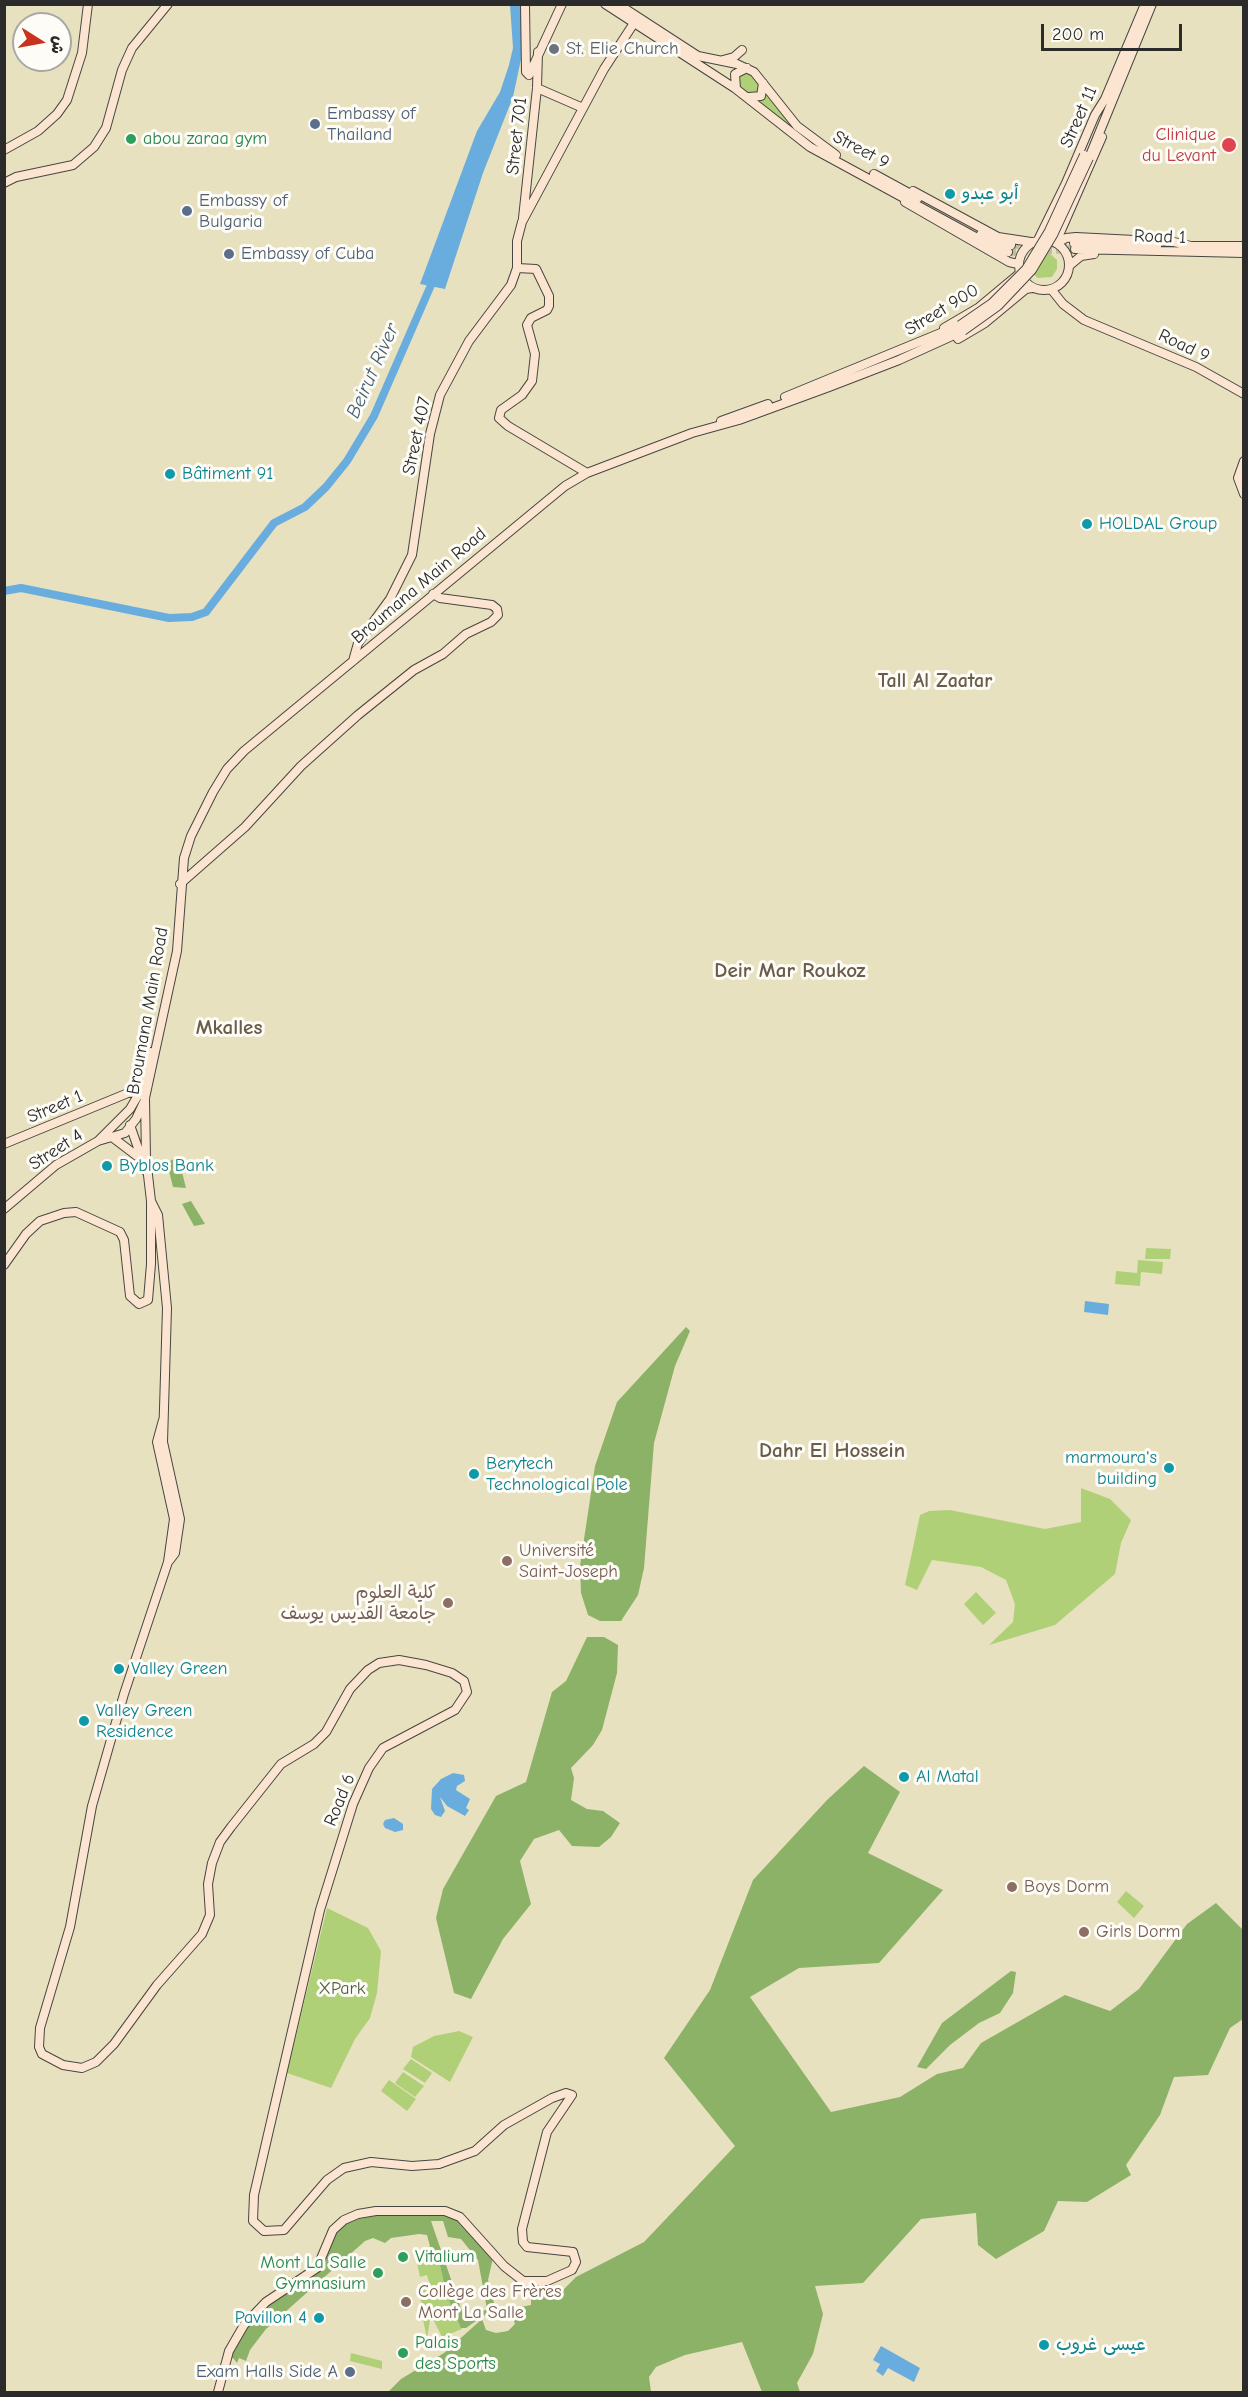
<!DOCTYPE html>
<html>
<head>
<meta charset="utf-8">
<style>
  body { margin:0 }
  #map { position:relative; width:1248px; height:2397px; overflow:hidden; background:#e8e1bf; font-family:"Comic Neue","Playpen Sans Arabic",sans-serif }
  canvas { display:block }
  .frame { position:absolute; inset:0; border:6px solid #2b2b2b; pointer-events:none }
  .north { position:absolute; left:12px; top:12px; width:60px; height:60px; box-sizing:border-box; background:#fdfcf7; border:2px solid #a9a8a5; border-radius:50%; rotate:101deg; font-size:16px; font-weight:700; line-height:24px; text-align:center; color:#2b2b2b }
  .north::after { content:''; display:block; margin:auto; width:21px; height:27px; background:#c8321e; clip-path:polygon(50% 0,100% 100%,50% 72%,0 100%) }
  .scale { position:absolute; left:1041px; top:24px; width:141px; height:27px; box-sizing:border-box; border:3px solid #2b2b2b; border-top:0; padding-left:8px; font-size:18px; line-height:21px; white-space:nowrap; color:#2b2b2b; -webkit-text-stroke:4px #fdfcf7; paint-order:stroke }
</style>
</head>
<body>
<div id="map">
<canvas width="1248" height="2397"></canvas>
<div class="frame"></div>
<div class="north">ش</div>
<div class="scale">200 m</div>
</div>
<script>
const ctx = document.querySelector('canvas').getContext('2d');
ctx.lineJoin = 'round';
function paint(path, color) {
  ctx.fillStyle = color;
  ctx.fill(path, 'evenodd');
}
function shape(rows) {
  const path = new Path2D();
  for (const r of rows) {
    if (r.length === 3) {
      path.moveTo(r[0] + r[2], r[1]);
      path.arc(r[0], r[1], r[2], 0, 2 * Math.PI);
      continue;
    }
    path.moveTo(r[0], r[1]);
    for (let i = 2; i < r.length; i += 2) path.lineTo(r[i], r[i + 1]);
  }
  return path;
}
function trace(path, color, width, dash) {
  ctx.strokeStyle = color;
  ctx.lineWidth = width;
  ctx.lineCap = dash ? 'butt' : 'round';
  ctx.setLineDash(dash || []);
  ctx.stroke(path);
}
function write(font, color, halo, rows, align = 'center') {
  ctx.font = font + ' "Comic Neue","Playpen Sans Arabic",sans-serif';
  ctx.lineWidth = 6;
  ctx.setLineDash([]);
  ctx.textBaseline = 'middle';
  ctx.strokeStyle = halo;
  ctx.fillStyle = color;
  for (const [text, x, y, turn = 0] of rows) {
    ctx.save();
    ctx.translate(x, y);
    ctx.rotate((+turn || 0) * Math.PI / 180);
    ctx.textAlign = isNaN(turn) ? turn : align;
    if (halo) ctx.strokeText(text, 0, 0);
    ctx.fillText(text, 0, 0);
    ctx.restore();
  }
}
const green = shape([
  [746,72,760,83,760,93,750,95,738,85,738,76],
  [766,93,791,124,814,145,797,135,758,101],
  [1047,251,1057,260,1057,269,1052,277,1038,278,1031,272],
  [1146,1248,1171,1249,1170,1259,1145,1259],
  [1138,1260,1163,1262,1162,1274,1141,1272,1140,1286,1115,1284,1116,1271,1137,1273],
  [1081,1488,1110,1499,1131,1520,1121,1543,1115,1574,1055,1625,989,1645,1013,1622,1015,1604,1006,1580,981,1567,932,1560,917,1590,905,1585,920,1515,929,1511,950,1510,1045,1529,1081,1522],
  [976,1592,996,1613,983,1625,964,1604],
  [1126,1891,1144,1906,1134,1918,1117,1902],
  [327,1908,368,1928,381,1951,377,1993,370,2018,355,2039,331,2088,287,2073],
  [459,2031,473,2037,450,2082,411,2057,413,2047,434,2036],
  [411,2059,432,2073,425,2083,403,2069],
  [403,2072,424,2086,415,2097,395,2083],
  [389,2080,416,2099,407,2111,381,2091],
  [438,2257,447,2296,462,2329,442,2337,434,2321,430,2320,427,2338,422,2315,425,2313,417,2289,418,2286,429,2282,427,2275,420,2277,417,2263],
  [351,2353,382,2361,382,2369,350,2361]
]);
const forest = shape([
  [178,1156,186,1188,173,1187,167,1163],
  [191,1201,205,1224,194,1226,182,1204],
  [686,1327,690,1331,675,1366,654,1443,644,1568,638,1595,621,1621,600,1621,588,1615,581,1593,580,1566,595,1466,617,1402],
  [587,1637,604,1637,618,1645,617,1673,602,1730,593,1745,571,1768,574,1778,571,1800,587,1809,603,1811,620,1823,611,1837,599,1847,572,1846,559,1830,534,1839,520,1861,531,1904,503,1939,471,1999,454,1993,436,1918,443,1889,496,1796,526,1782,552,1692,566,1681],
  [864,1766,900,1792,868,1853,943,1890,879,1963,799,1968,750,1997,831,2112,900,2097,937,2074,963,2068,981,2043,1065,1995,1110,2011,1139,1989,1187,1924,1216,1903,1243,1930,1243,2019,1230,2028,1208,2075,1174,2077,1160,2115,1126,2165,1131,2175,1087,2202,1058,2201,1044,2231,996,2259,978,2245,976,2213,921,2219,863,2283,815,2286,823,2314,813,2354,797,2383,800,2392,762,2392,742,2342,685,2355,656,2367,649,2377,651,2392,388,2392,401,2379,444,2353,482,2319,486,2330,496,2333,508,2331,515,2324,510,2309,531,2305,531,2294,520,2286,545,2291,564,2289,576,2277,644,2242,735,2146,664,2058,710,1990,753,1880,827,1800],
  [1011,1971,1016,1972,1013,1993,1000,2013,979,2023,950,2045,926,2069,917,2067,942,2023],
  [442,2213,462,2222,493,2258,488,2280,495,2307,485,2316,481,2312,487,2309,478,2260,461,2239,448,2237,443,2221,431,2221,465,2320,473,2316,476,2321,466,2328,461,2328,447,2296,438,2257,433,2258,427,2235,419,2234,391,2238,385,2243,373,2238,365,2241,266,2329,250,2350,246,2361,239,2358,237,2363,233,2358,229,2359,237,2338,264,2307,319,2269,332,2236,341,2226,353,2220,379,2215]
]);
const water = shape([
  [510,5,521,5,523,50,513,97,483,173,445,289,420,284,477,131,500,92,509,65,513,48],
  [1085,1301,1109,1304,1108,1315,1084,1312],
  [453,1773,464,1775,465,1781,457,1786,456,1790,470,1799,466,1808,469,1810,465,1816,447,1806,440,1797,445,1811,441,1817,435,1815,431,1809,432,1789,441,1779],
  [394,1818,403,1824,403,1830,395,1832,385,1828,383,1824,385,1820],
  [881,2346,920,2368,914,2382,888,2368,883,2376,876,2371,880,2364,873,2360]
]);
const river = shape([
  [4,591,21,588,169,618,192,617,206,612,274,523,305,507,326,487,347,461,374,416,435,276]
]);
const secondaryTunnel = shape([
  [1011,245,1074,243],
  [1008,252,1075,249]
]);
const secondary = shape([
  [525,4,526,72,529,75],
  [605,4,736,89,810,147,992,246,1008,252],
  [618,4,698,56,737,64,754,72,797,126,836,155],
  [723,60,734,57,742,50],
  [529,75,562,4],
  [537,88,583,108],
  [736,89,735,74,747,68],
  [749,97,761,96,763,83],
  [4,150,38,131,57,114,67,100,82,53,88,4],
  [1089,158,1152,4],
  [874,174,918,198],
  [4,183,16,177,73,165,94,147,106,128,122,70,132,48,168,4],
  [913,191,998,237,1031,242],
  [905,202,1009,262,1018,264],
  [523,218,537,88,538,52],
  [981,234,1011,245],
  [1044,265,25],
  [1038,240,1066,183,1095,115,1105,99,1145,4],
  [1056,242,1102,137],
  [1057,243,1066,238,1076,237,1174,242,1191,246,1244,246],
  [1074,243,1157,246],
  [1075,249,1244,253],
  [1069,266,1081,256,1094,254],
  [517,268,536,269,549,296,549,306,547,310,531,318,527,325,535,354,532,381,522,395,501,410,499,418,508,426,587,473],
  [1051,289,1063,304,1084,320,1196,367,1244,394],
  [944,328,978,308,1020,273],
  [958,339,985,323,1026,289,1032,288],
  [785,397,960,325],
  [721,421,768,404],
  [1244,461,1238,478,1244,494],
  [353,661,358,643,390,599,412,555,430,434,440,395,469,341,511,285,517,268,517,241,522,222,604,69,634,23],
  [180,884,245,827,301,766,358,715,414,670,443,654,466,634,491,622,498,615,497,609,492,605,440,598,433,594],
  [130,1125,146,1171],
  [112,1137,137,1156],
  [98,1141,130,1109,140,1092,151,1052],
  [4,1144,128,1093,140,1092,145,1098],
  [151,1201,158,1215,167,1308,163,1442,180,1519,175,1553,169,1561],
  [4,1209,56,1165,98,1141,125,1133,136,1119,144,1102],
  [4,1265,26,1234,40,1221,64,1213,76,1212,120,1232,124,1240,130,1296,139,1304,148,1300,151,1264,151,1201,146,1158,145,1098,177,951,184,858,191,836,213,792,227,769,244,751,565,486,587,473,692,433,739,420,829,387,899,360,963,331],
  [163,1420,157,1442,174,1519,168,1562,124,1694,92,1806,70,1927,40,2028,39,2047,42,2054,63,2065,82,2068,96,2062,114,2044,157,1985,202,1934,210,1915,208,1884,212,1863,220,1842,231,1827,281,1764,314,1744,326,1732,350,1689,368,1670,379,1663,399,1660,426,1665,452,1673,464,1681,467,1692,455,1710,383,1748,369,1768,353,1804,320,1910,254,2195,253,2221,264,2231,284,2230,327,2180,344,2168,371,2162,412,2166,439,2164,475,2151,504,2125,552,2098,566,2093,572,2095,547,2132,522,2229,523,2242,527,2247,573,2252,576,2262,572,2270,547,2281,523,2281,504,2266,460,2217,445,2211,376,2211,358,2214,344,2220,333,2230,317,2268,266,2302,244,2325,229,2351,218,2392]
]);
const secondaryBridge = shape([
  [960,325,992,303,1026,269,1049,231,1084,155],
  [963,331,998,306,1032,270,1053,235,1089,158]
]);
const markers = [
  [554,49,6,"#6b7280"],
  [315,124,6,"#5c6f8a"],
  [131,139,6,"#2e9e5b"],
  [1229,145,8,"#e0444e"],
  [950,194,6,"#0f9aa8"],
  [187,211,6,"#5c6f8a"],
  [229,254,6,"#5c6f8a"],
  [170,474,6,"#0f9aa8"],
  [1087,524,6,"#0f9aa8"],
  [107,1166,6,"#0f9aa8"],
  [1169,1468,6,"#0f9aa8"],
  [474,1474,6,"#0f9aa8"],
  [507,1561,6,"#8d6e63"],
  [448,1603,6,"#8d6e63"],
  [119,1669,6,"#0f9aa8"],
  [84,1721,6,"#0f9aa8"],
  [904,1777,6,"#0f9aa8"],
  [1012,1887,6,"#8d6e63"],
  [1084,1932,6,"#8d6e63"],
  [403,2257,6,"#2e9e5b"],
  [378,2273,6,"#2e9e5b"],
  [406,2302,6,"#8d6e63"],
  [319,2318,6,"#0f9aa8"],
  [1044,2345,6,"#0f9aa8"],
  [403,2353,6,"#2e9e5b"],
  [350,2372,6,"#5c6f8a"]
];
const worshipNames = [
  ["St. Elie Church",566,49]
];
const serviceNames = [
  ["Embassy of",327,114],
  ["Thailand",327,135],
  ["Embassy of",199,201],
  ["Bulgaria",199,222],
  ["Embassy of Cuba",241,254],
  ["Exam Halls Side A",338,2372,"right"]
];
const streetNames = [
  ["Street 11",1079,117,-66],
  ["Street 701",517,136,-84],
  ["Street 9",861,150,28],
  ["Road 1",1160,237,2],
  ["Street 900",942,310,-31],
  ["Road 9",1184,346,25],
  ["Street 407",417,436,-78],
  ["Broumana Main Road",419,586,-40],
  ["Broumana Main Road",148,1011,-80],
  ["Street 1",55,1107,-23],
  ["Street 4",56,1150,-33],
  ["Road 6",340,1800,-68]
];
const healthNames = [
  ["Clinique",1216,135],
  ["du Levant",1216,156]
];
const leisureNames = [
  ["abou zaraa gym",143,139],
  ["Vitalium",415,2257],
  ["Mont La Salle",366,2263,"right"],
  ["Gymnasium",366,2284,"right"],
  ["Palais",415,2343],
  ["des Sports",415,2364]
];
const cultureNames = [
  ["أبو عبدو",962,194],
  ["Bâtiment 91",182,474],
  ["HOLDAL Group",1099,524],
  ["Byblos Bank",119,1166],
  ["marmoura's",1157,1458,"right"],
  ["building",1157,1479,"right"],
  ["Berytech",486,1464],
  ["Technological Pole",486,1485],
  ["Valley Green",131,1669],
  ["Valley Green",96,1711],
  ["Residence",96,1732],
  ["Al Matal",916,1777],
  ["Pavillon 4",307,2318,"right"],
  ["عيسى غروب",1056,2345]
];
const educationNames = [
  ["Université",519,1551],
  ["Saint-Joseph",519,1572],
  ["كلية العلوم",436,1593,"right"],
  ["جامعة القديس يوسف",436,1614,"right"],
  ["Boys Dorm",1024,1887],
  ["Girls Dorm",1096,1932],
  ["Collège des Frères",418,2292],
  ["Mont La Salle",418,2313]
];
const parkNames = [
  ["XPark",342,1989]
];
const waterNames = [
  ["Beirut River",373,371,-66]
];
const neighbourhoodNames = [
  ["Tall Al Zaatar",935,681]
];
const quarterNames = [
  ["Deir Mar Roukoz",790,971],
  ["Mkalles",229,1028],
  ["Dahr El Hossein",832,1451]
];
paint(green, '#b0d078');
paint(forest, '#8cb268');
paint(water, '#69adde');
trace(river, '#69adde', 8);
trace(secondaryTunnel, '#c2bda1', 8, [8, 4]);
trace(secondary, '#474641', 10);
trace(secondary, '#fce5d0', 8);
trace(secondaryBridge, '#474641', 10, []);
trace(secondaryBridge, '#fce5d0', 8);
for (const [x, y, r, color] of markers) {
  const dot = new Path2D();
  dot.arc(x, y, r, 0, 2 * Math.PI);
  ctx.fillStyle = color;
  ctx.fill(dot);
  trace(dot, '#fdfcf7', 2);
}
write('18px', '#5b616d', '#fdfcf7', worshipNames, 'left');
write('18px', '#4e5e75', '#fdfcf7', serviceNames, 'left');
write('18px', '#2b2b2b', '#fdfcf7', streetNames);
write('18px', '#be3a42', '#fdfcf7', healthNames, 'right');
write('18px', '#27864d', '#fdfcf7', leisureNames, 'left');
write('18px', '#0d838f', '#fdfcf7', cultureNames, 'left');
write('18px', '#785e54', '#fdfcf7', educationNames, 'left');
write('18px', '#535d42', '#fdfcf7', parkNames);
write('italic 20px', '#445f73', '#fdfcf7', waterNames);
write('bold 20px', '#6a5c4a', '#fdfcf7', neighbourhoodNames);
write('bold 21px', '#6a5c4a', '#fdfcf7', quarterNames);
</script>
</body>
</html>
